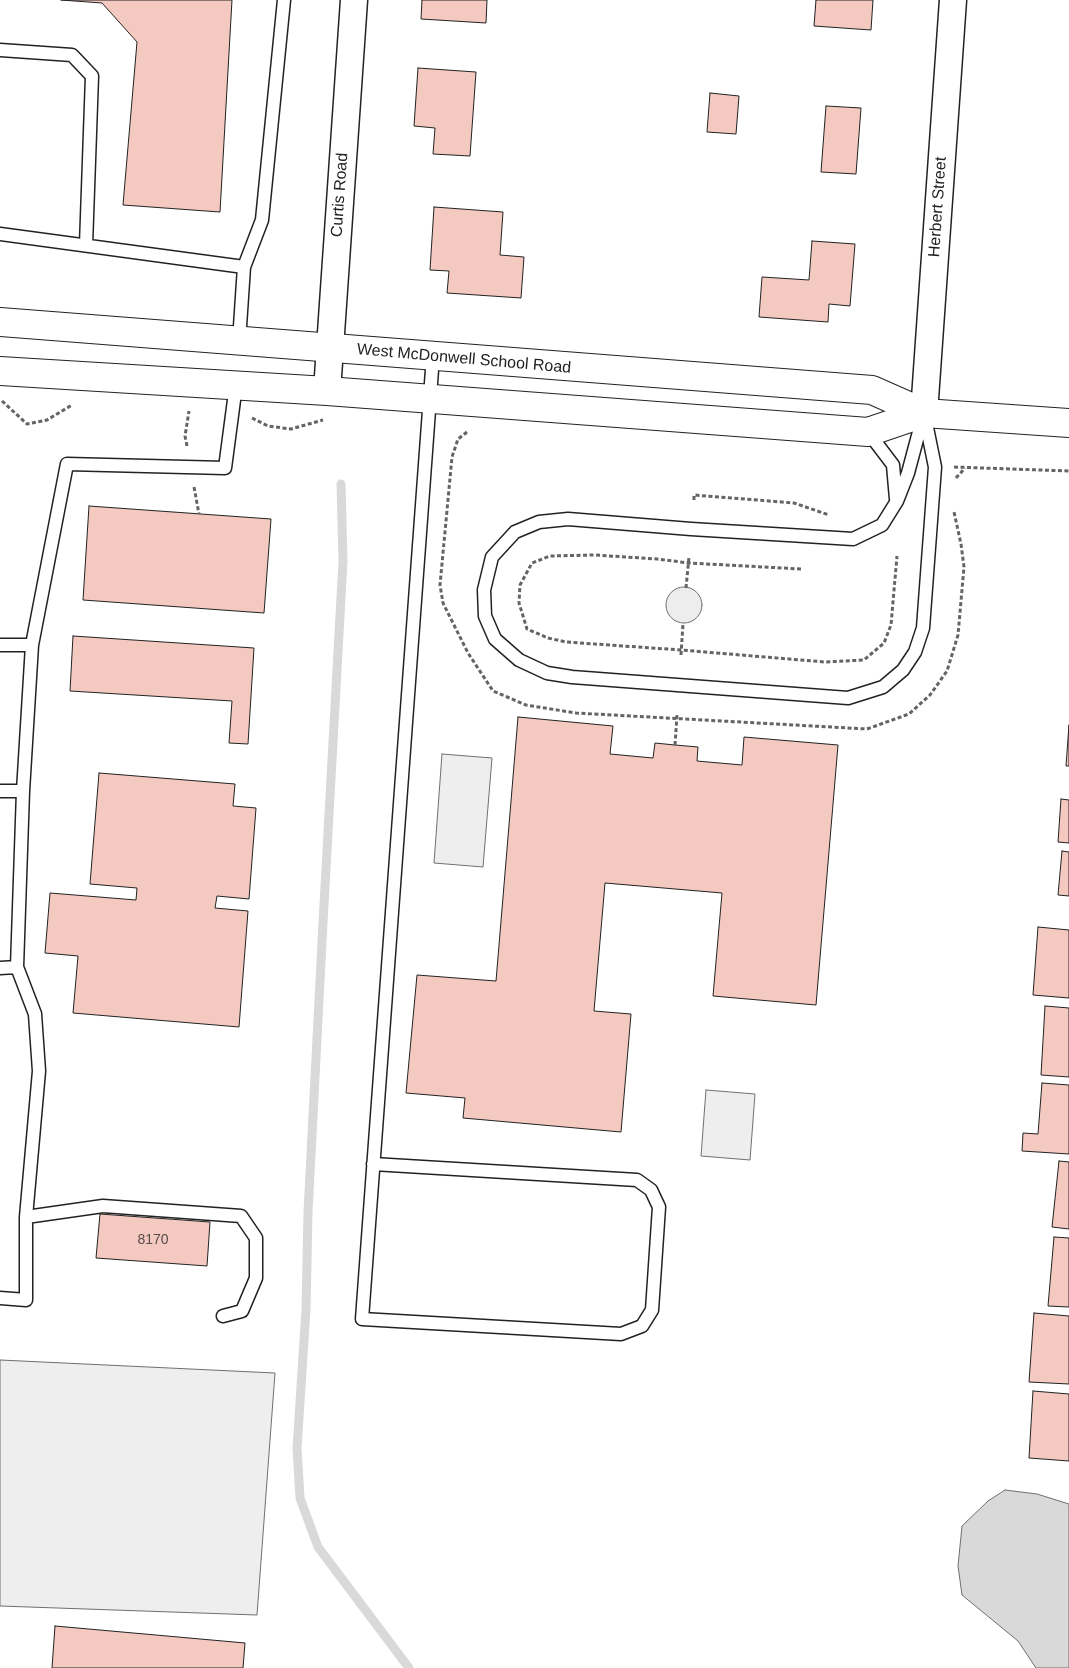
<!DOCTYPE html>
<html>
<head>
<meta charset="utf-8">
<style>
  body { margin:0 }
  canvas { display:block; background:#fff }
</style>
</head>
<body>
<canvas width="1069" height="1668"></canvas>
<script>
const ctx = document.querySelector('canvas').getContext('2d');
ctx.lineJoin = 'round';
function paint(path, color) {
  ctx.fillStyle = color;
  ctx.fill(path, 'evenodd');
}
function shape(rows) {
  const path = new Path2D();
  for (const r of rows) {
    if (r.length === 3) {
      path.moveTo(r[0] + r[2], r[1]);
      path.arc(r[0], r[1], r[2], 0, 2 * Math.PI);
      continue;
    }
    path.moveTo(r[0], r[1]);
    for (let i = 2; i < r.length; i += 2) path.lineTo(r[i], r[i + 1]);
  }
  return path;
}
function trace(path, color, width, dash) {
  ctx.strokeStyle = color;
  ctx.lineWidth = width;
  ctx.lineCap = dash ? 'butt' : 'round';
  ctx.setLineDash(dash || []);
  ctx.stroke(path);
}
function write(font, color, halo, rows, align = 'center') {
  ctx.font = font + ' Helvetica,sans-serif';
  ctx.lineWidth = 4;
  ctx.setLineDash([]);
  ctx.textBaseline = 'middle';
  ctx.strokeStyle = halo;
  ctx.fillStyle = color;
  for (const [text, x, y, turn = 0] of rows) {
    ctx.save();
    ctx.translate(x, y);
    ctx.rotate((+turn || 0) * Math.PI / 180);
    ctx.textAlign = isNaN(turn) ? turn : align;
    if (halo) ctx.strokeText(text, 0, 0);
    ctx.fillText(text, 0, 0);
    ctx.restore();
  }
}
const green = shape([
  [442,754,492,758,483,867,434,863,442,754],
  [706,1090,755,1094,750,1160,701,1156,706,1090],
  [0,1360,275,1373,257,1615,0,1606,0,1360]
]);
const parking = shape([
  [684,605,18]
]);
const water = shape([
  [1005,1490,1037,1494,1069,1504,1069,1668,1036,1668,1018,1641,962,1595,958,1566,962,1526,988,1501,1005,1490]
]);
const stream = shape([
  [341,484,343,561,323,923,308,1212,306,1310,297,1448,300,1498,318,1547,409,1668]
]);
const building = shape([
  [61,0,232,0,220,212,123,205,137,42,102,3,61,0],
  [422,0,487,0,486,23,421,19,422,0],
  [816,0,873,0,871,30,814,26,816,0],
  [418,68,476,72,470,156,433,154,435,128,414,126,418,68],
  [710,93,739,96,736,134,707,132,710,93],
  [826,106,861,108,856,174,821,172,826,106],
  [434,207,503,212,500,255,524,257,521,298,447,293,449,271,430,270,434,207],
  [812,241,855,244,850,306,829,304,828,322,759,317,762,277,809,280,812,241],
  [89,506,271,519,264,613,83,600,89,506],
  [73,636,254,648,248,744,229,743,232,701,70,691,73,636],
  [518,717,613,726,610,754,653,758,655,743,675,745,698,747,697,761,742,765,744,737,838,745,816,1005,713,996,722,893,605,883,594,1011,631,1014,621,1132,463,1118,465,1098,406,1093,417,975,496,981,518,717],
  [1069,725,1069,766,1066,766,1069,725],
  [99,773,235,784,233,806,256,808,249,899,217,896,215,908,248,911,239,1027,73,1013,78,956,45,953,50,893,136,900,137,888,90,884,99,773],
  [1061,799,1069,800,1069,843,1058,842,1061,799],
  [1062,851,1069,852,1069,896,1058,895,1062,851],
  [1038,927,1069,930,1069,998,1033,995,1038,927],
  [1045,1006,1069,1008,1069,1077,1041,1075,1045,1006],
  [1042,1083,1069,1085,1069,1154,1022,1151,1023,1133,1038,1134,1042,1083],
  [1059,1161,1069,1162,1069,1229,1052,1227,1059,1161],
  [100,1214,210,1222,207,1266,96,1258,100,1214],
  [1054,1237,1069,1238,1069,1307,1048,1306,1054,1237],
  [1034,1313,1069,1316,1069,1384,1029,1382,1034,1313],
  [1033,1391,1069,1394,1069,1461,1029,1458,1033,1391],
  [55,1626,245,1643,243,1668,52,1668,55,1626]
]);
const path = shape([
  [2,401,27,424,47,420,72,405],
  [252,418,268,426,291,429,323,420],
  [467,432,458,439,452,457,440,585,443,603,468,653,493,691,526,705,576,713,867,729,909,714,930,695,947,671,958,635,964,567,961,544,954,512],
  [187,446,185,436,189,411],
  [954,467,1069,471],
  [956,478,965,468],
  [194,487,199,514],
  [694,500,694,495,794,503,829,515],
  [801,569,689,563,657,559,595,555,550,556,532,563,520,585,519,603,527,629,548,638,566,642,681,650,825,662,864,660,884,643,891,625,897,556],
  [686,588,689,557],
  [681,655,683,624],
  [675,745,677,715]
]);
const lane = shape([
  [0,50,72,55,92,76,86,245],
  [0,234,244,267],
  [239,341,244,267,262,220,284,0],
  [924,413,935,467,923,628,915,652,903,670,883,687,848,698,572,677,547,673,519,660,495,639,485,616,484,590,492,557,515,532,539,522,568,519,691,529,853,539,882,525,897,501,908,473,924,413],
  [868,432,893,465,896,499],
  [0,645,32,645,67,464,225,468,236,385],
  [0,791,23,791],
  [0,968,17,967,23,791,32,645],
  [373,1164,637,1180,651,1190,659,1207,652,1310,642,1326,621,1334,362,1319,433,356],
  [26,1217,103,1206,241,1216,256,1238,256,1278,242,1311,223,1316],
  [0,1298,26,1300,26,1217,39,1071,35,1014,17,967]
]);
const street = shape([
  [327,391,354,0],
  [924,413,953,0]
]);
const secondary = shape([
  [0,322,872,390,924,413,1069,423],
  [0,371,327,391,868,432,924,413]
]);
const numberNames = [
  ["8170",153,1240]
];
const streetNames = [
  ["Curtis Road",340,195,-86],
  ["Herbert Street",938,207,-86],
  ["West McDonwell School Road",464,359,5]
];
paint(green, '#eee');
trace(green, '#6f6f6f', 1);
paint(parking, '#ededed');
trace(parking, '#6f6f6f', 1);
paint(water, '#d9d9d9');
trace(water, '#6f6f6f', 1);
trace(stream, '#d9d9d9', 9);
paint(building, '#f3c9c0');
trace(building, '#222', 1);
trace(lane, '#222', 15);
trace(street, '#222', 29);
trace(secondary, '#222', 30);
trace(path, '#646464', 3, [4, 2.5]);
trace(lane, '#fff', 12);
trace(street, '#fff', 26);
trace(secondary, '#fff', 28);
write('14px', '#564c4a', null, numberNames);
write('16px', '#222', '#fff', streetNames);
</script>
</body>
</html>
